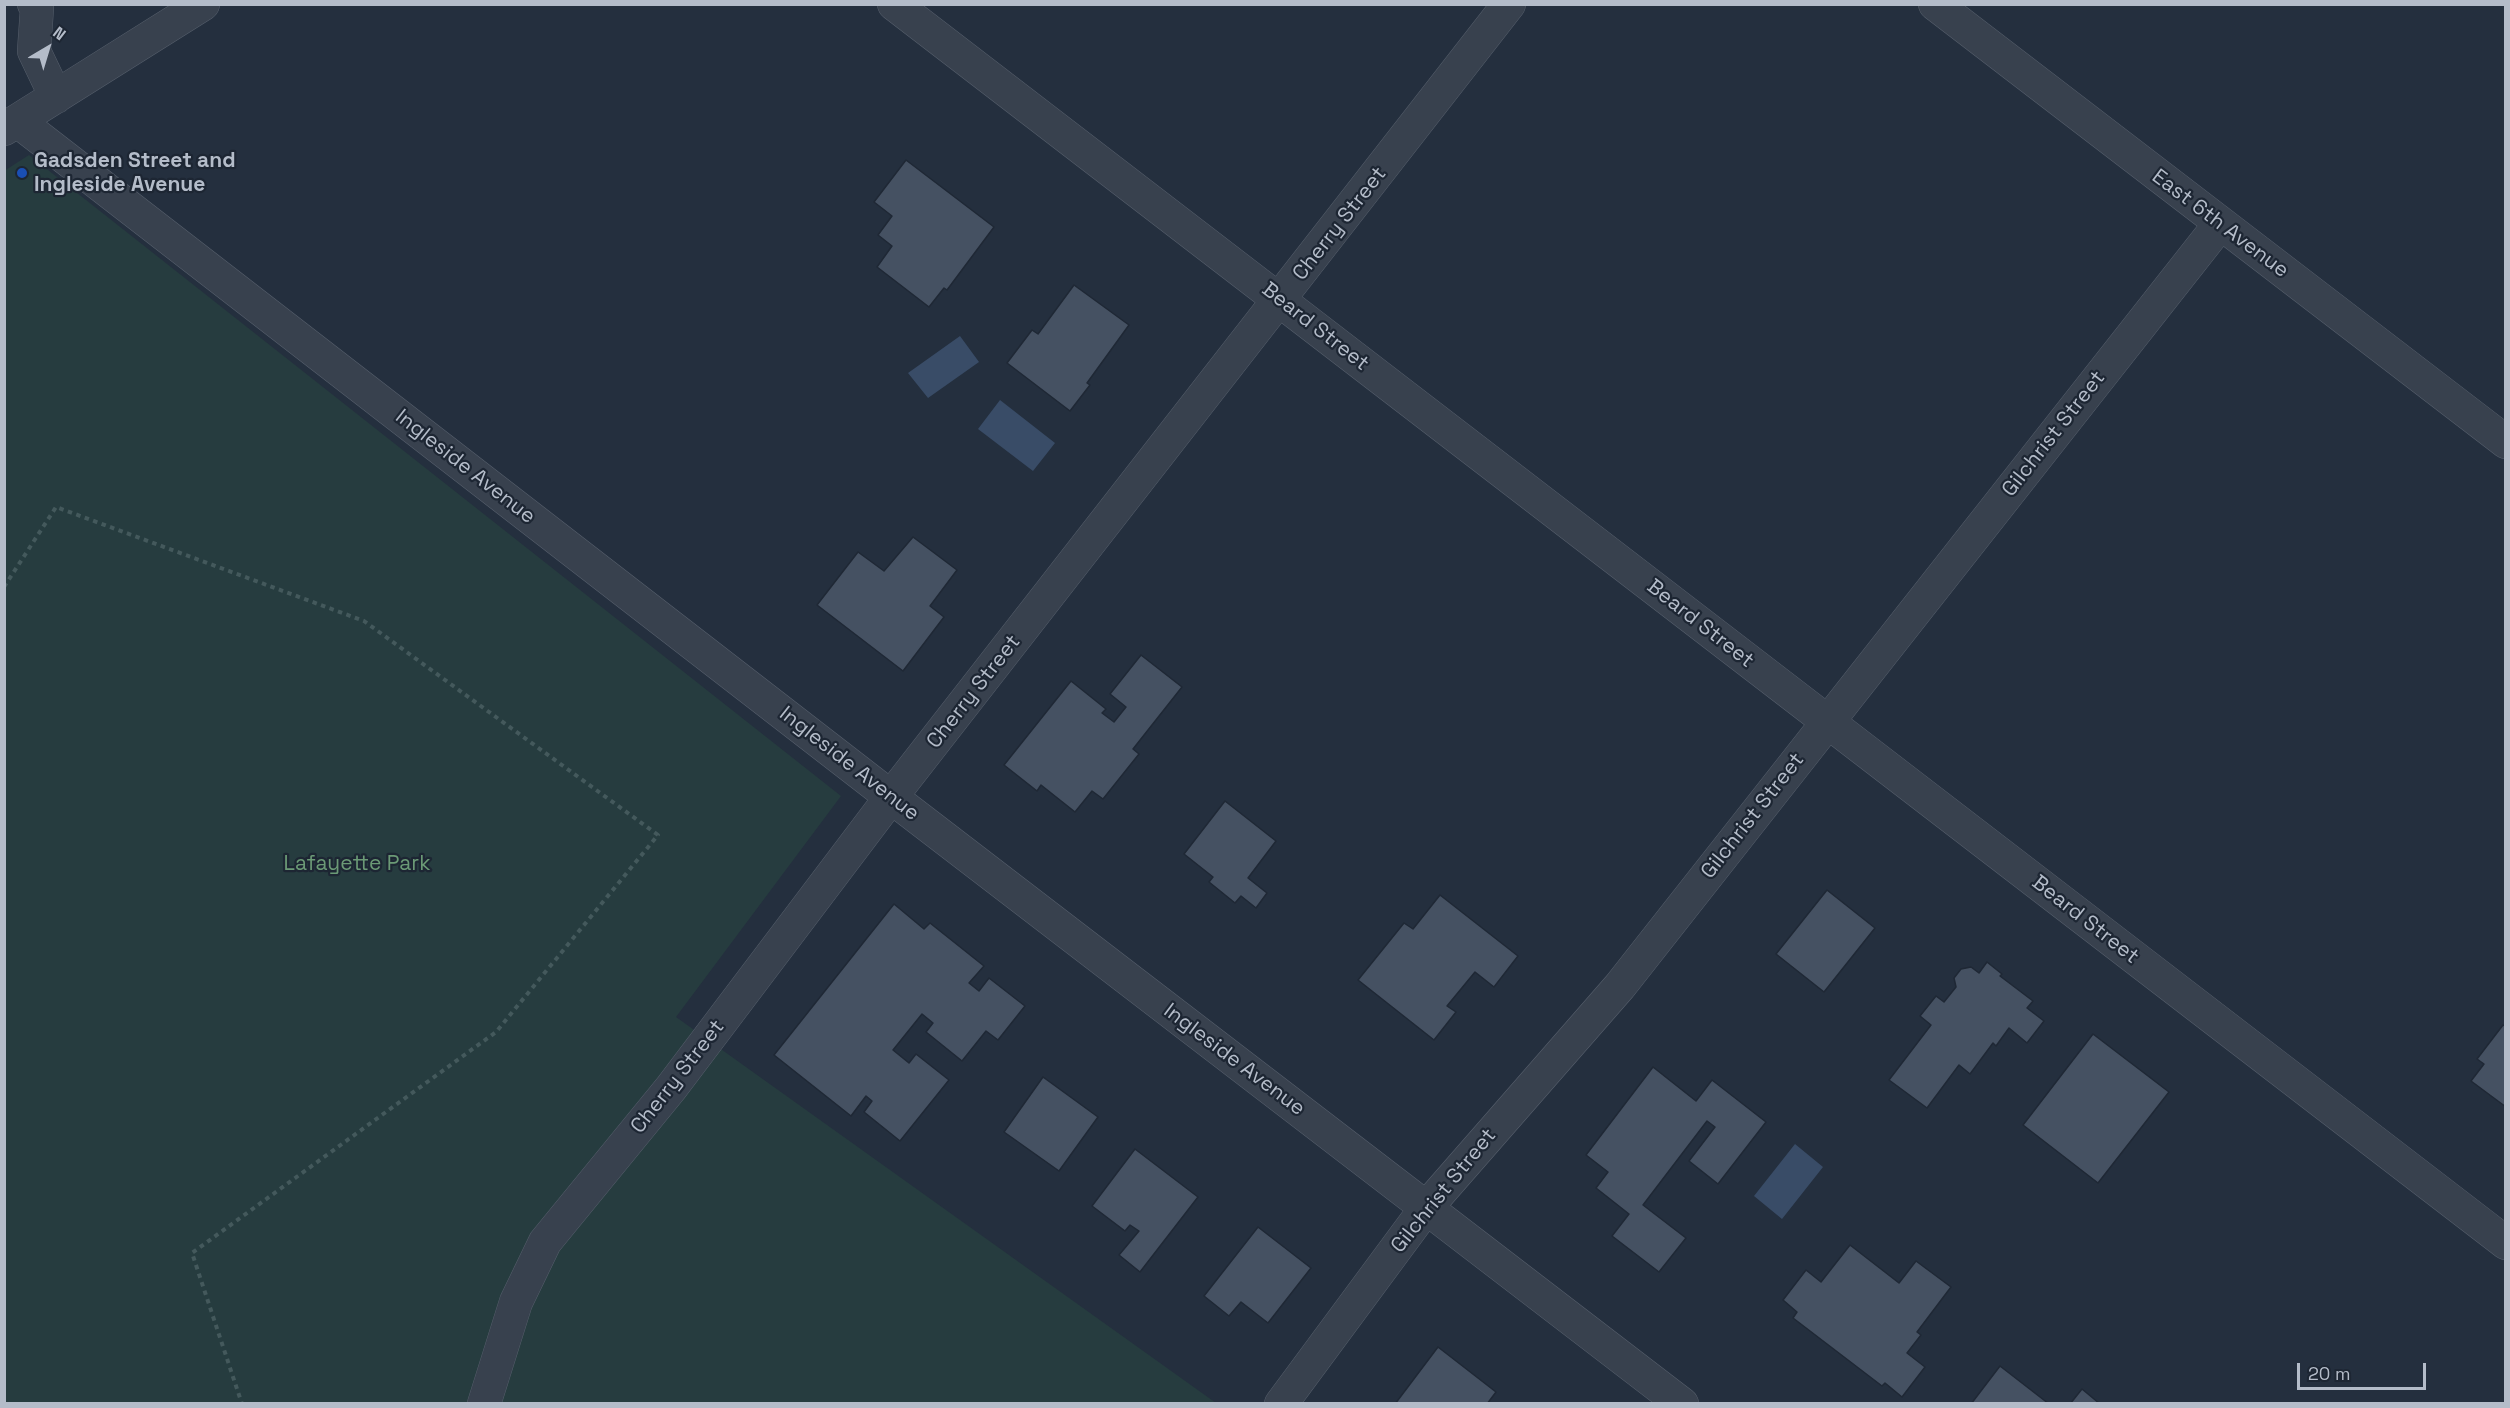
<!DOCTYPE html>
<html>
<head>
<meta charset="utf-8">
<style>
  body { margin:0 }
  #map { position:relative; width:2510px; height:1408px; overflow:hidden; background:#242f3e; font-family:"Space Grotesk",sans-serif }
  canvas { display:block }
  .frame { position:absolute; inset:0; border:6px solid #b4bcc9; pointer-events:none }
  .north { position:absolute; left:18px; top:18px; width:60px; height:60px; -webkit-text-stroke:4px #1d2633; paint-order:stroke; rotate:38deg; font-size:16px; font-weight:700; line-height:24px; text-align:center; color:#b4bcc9 }
  .north::after { content:''; display:block; margin:auto; width:21px; height:27px; background:#b4bcc9; clip-path:polygon(50% 0,100% 100%,50% 72%,0 100%) }
  .scale { position:absolute; left:2297px; top:1363px; width:129px; height:27px; box-sizing:border-box; border:3px solid #b4bcc9; border-top:0; padding-left:8px; font-size:18px; line-height:21px; white-space:nowrap; color:#b4bcc9; -webkit-text-stroke:4px #1d2633; paint-order:stroke }
</style>
</head>
<body>
<div id="map">
<canvas width="2510" height="1408"></canvas>
<div class="frame"></div>
<div class="north">N</div>
<div class="scale">20 m</div>
</div>
<script>
const ctx = document.querySelector('canvas').getContext('2d');
ctx.lineJoin = 'round';
function paint(path, color) {
  ctx.fillStyle = color;
  ctx.fill(path, 'evenodd');
}
function shape(rows) {
  const path = new Path2D();
  for (const r of rows) {
    path.moveTo(r[0], r[1]);
    for (let i = 2; i < r.length; i += 2) path.lineTo(r[i], r[i + 1]);
  }
  return path;
}
function trace(path, color, width, dash) {
  ctx.strokeStyle = color;
  ctx.lineWidth = width;
  ctx.lineCap = dash ? 'butt' : 'round';
  ctx.setLineDash(dash || []);
  ctx.stroke(path);
}
function write(font, color, halo, rows, align = 'center') {
  ctx.font = font + ' "Space Grotesk",sans-serif';
  ctx.lineWidth = 4.5;
  ctx.setLineDash([]);
  ctx.textBaseline = 'middle';
  ctx.strokeStyle = halo;
  ctx.fillStyle = color;
  for (const [text, x, y, turn = 0] of rows) {
    ctx.save();
    ctx.translate(x, y);
    ctx.rotate((+turn || 0) * Math.PI / 180);
    ctx.textAlign = isNaN(turn) ? turn : align;
    if (halo) ctx.strokeText(text, 0, 0);
    ctx.fillText(text, 0, 0);
    ctx.restore();
  }
}
const green = shape([
  [29,155,841,796,676,1017,1216,1403,5,1404,4,171]
]);
const water = shape([
  [960,336,979,362,928,398,908,373],
  [1000,400,1055,443,1033,471,978,429],
  [1795,1144,1823,1167,1782,1219,1754,1196]
]);
const building = shape([
  [906,160,994,227,947,290,944,288,929,307,877,267,892,246,878,235,892,216,874,202,906,160],
  [1074,285,1129,325,1087,383,1090,385,1070,411,1007,363,1032,330,1038,334,1074,285],
  [913,537,957,570,930,606,944,617,903,671,817,605,858,552,884,571,913,537],
  [1141,655,1182,687,1133,749,1139,754,1103,799,1092,791,1075,812,1041,785,1037,791,1004,765,1071,681,1106,709,1102,713,1114,722,1126,707,1110,694,1141,655],
  [1225,801,1276,841,1248,878,1267,893,1256,908,1241,896,1235,903,1209,882,1213,877,1184,854,1225,801],
  [1827,890,1875,928,1824,992,1776,954,1827,890],
  [1440,895,1518,956,1494,987,1475,972,1447,1006,1456,1012,1434,1040,1358,980,1404,923,1413,929,1440,895],
  [894,904,924,929,930,923,984,966,969,983,979,991,989,978,1025,1006,998,1040,986,1031,962,1061,926,1032,933,1023,922,1014,893,1050,909,1063,916,1054,949,1080,900,1141,864,1112,872,1101,866,1096,851,1116,774,1055,894,904],
  [1987,962,2002,974,2000,976,2033,1001,2027,1008,2044,1021,2027,1043,2009,1028,1996,1046,1993,1043,1970,1074,1959,1065,1927,1108,1889,1080,1931,1025,1920,1016,1936,996,1944,1002,1956,987,1954,978,1961,969,1971,967,1979,973,1987,962],
  [2503,1025,2506,1027,2506,1107,2471,1081,2484,1064,2477,1059,2503,1025],
  [2093,1034,2169,1092,2098,1183,2023,1125,2093,1034],
  [1653,1067,1696,1101,1712,1080,1766,1122,1718,1184,1689,1161,1715,1127,1707,1121,1643,1205,1686,1238,1659,1272,1612,1236,1629,1214,1596,1188,1608,1172,1586,1155,1653,1067],
  [1043,1077,1098,1117,1059,1171,1004,1132,1043,1077],
  [1135,1149,1198,1197,1140,1272,1119,1255,1139,1231,1130,1225,1125,1231,1092,1206,1135,1149],
  [1258,1227,1311,1268,1268,1323,1241,1302,1229,1316,1204,1296,1258,1227],
  [1850,1245,1899,1283,1916,1261,1951,1287,1917,1332,1921,1335,1907,1353,1925,1367,1902,1397,1885,1383,1882,1386,1793,1318,1797,1312,1783,1300,1806,1270,1821,1282,1850,1245],
  [1438,1347,1496,1392,1487,1404,1395,1404,1438,1347],
  [2000,1366,2049,1404,1971,1404,2000,1366],
  [2082,1389,2100,1404,2070,1404,2082,1389]
]);
const path = shape([
  [4,587,56,507,364,621,658,835,496,1032,192,1253,242,1404]
]);
const minor = shape([
  [34,4,37,8,34,51,56,97],
  [894,4,2506,1243],
  [1935,4,2506,442],
  [19,122,891,797,1682,1404],
  [4,129,203,4],
  [484,1404,516,1302,545,1242,671,1088,891,797,1509,4],
  [1281,1404,1426,1208,1620,986,2220,224]
]);
const markers = [
  [22,173,6,"#1a4fb4"]
];
const poiNames = [
  ["Gadsden Street and",34,161],
  ["Ingleside Avenue",34,185]
];
const streetNames = [
  ["Cherry Street",1340,224,-52],
  ["East 6th Avenue",2220,224,37],
  ["Beard Street",1315,327,38],
  ["Gilchrist Street",2054,434,-52],
  ["Ingleside Avenue",465,467,38],
  ["Beard Street",1700,624,38],
  ["Cherry Street",974,692,-52],
  ["Ingleside Avenue",849,764,38],
  ["Gilchrist Street",1753,816,-52],
  ["Beard Street",2085,920,38],
  ["Ingleside Avenue",1234,1060,37],
  ["Cherry Street",678,1077,-52],
  ["Gilchrist Street",1444,1191,-51]
];
const parkNames = [
  ["Lafayette Park",357,864]
];
paint(green, '#263c3f');
paint(water, '#394c67');
paint(building, '#455162');
trace(building, '#1f2835', 1.5);
trace(minor, '#565f6c', 34);
trace(path, '#44595c', 4, [4.5, 4.5]);
trace(minor, '#38414e', 33);
for (const [x, y, r, color] of markers) {
  const dot = new Path2D();
  dot.arc(x, y, r, 0, 2 * Math.PI);
  ctx.fillStyle = color;
  ctx.fill(dot);
  trace(dot, '#1d2633', 2);
}
write('bold 21px', '#b4bcc9', '#1d2633', poiNames, 'left');
write('21px', '#b4bcc9', '#1d2633', streetNames);
write('21px', '#6b9a76', '#1d2633', parkNames);
</script>
</body>
</html>
